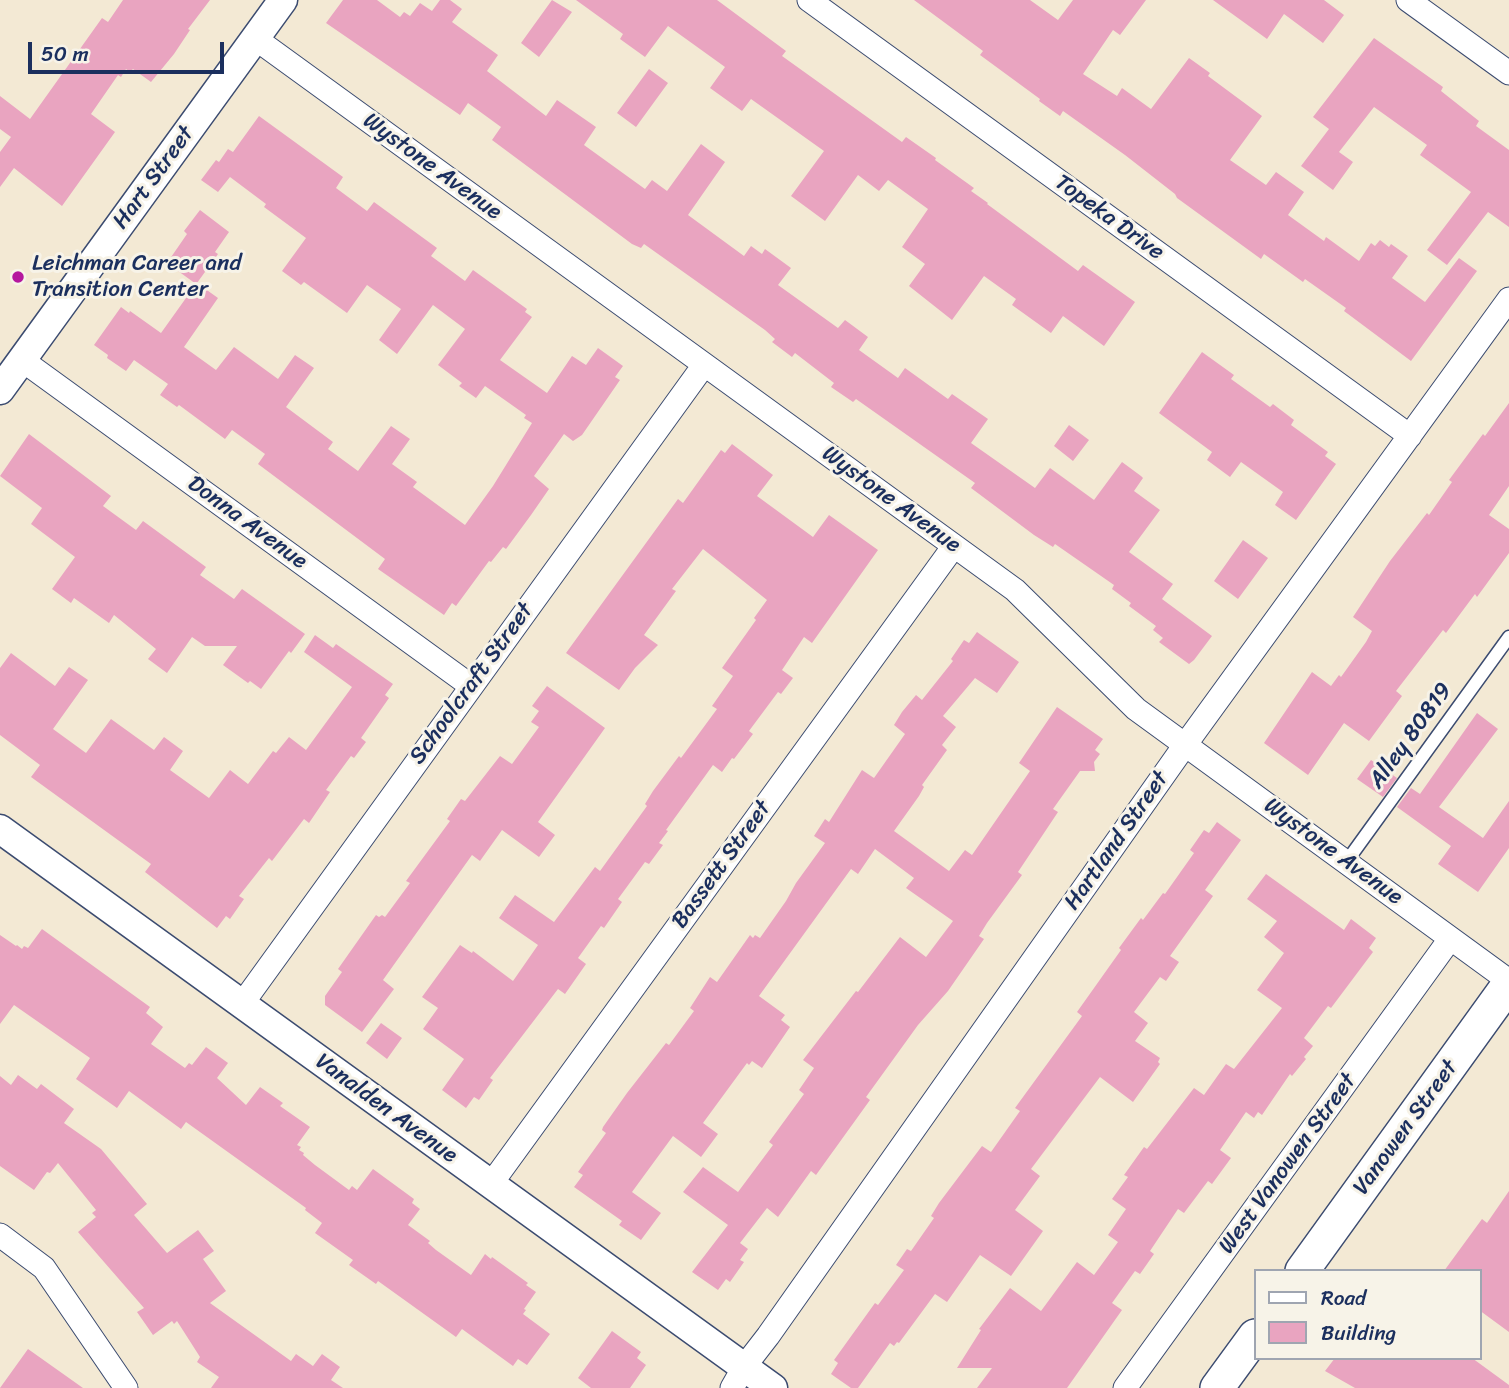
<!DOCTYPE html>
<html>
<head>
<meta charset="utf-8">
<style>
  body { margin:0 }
  #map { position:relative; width:1509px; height:1388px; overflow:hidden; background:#f3e9d4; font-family:Sriracha,sans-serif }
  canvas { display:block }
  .legend { position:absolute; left:1254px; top:1269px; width:228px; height:91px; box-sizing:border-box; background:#f7f3e8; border:2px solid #9fa5b1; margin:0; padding:9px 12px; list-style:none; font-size:21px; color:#1b2f5e }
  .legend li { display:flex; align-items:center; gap:14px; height:35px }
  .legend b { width:35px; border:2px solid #9fa5b1 }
  .scale { position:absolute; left:28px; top:42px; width:196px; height:32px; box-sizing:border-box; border:4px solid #1b2f5e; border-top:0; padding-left:9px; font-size:21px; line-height:24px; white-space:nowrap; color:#1b2f5e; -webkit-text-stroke:5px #f7f3e8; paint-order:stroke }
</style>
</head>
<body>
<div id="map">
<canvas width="1509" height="1388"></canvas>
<ul class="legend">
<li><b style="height:9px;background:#fff"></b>Road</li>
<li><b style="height:19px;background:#e9a4c0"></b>Building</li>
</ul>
<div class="scale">50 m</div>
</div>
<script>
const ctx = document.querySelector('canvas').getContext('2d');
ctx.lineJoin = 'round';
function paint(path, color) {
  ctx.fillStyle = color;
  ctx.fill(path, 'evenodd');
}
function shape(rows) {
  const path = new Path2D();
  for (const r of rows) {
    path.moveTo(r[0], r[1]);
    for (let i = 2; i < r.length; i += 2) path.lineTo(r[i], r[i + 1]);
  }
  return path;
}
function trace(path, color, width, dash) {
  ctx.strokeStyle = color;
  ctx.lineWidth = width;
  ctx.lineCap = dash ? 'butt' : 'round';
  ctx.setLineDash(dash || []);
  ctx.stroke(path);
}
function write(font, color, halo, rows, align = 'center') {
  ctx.font = font + ' Sriracha,sans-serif';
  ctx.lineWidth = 6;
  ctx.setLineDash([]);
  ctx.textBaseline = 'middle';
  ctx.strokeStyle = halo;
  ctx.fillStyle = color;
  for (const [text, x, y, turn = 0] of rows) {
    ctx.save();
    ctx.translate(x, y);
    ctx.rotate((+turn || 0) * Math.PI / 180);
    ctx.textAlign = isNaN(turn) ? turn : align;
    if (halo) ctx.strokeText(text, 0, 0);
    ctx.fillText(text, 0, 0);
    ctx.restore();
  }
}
const building = shape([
  [123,0,210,0,188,29,190,30,174,54,151,82,133,69,130,72,126,69,121,77,118,75,91,114,115,132,62,206,14,168,0,187,0,152,11,137,0,129,0,96,30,119,102,18,108,22],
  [343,0,377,0,400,17,404,12,410,16,420,3,432,11,440,0,450,0,462,9,452,22,498,55,487,71,546,116,557,100,596,127,584,145,645,189,652,180,667,191,701,144,725,162,688,215,744,256,751,246,762,254,765,249,791,268,778,285,838,328,845,320,868,337,859,350,898,378,905,368,948,399,952,394,988,419,971,443,1035,488,1050,468,1094,500,1122,462,1141,476,1143,478,1134,491,1160,510,1129,552,1173,584,1162,599,1212,636,1194,660,1189,664,1159,642,1163,638,1153,630,1156,626,1129,606,1131,603,1112,589,1114,585,1055,544,1053,547,1034,535,971,488,975,483,856,399,853,402,831,387,834,383,795,353,792,357,772,342,775,339,765,330,706,288,644,244,641,248,632,244,492,140,501,127,468,103,460,115,326,23],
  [552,0,572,12,539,57,521,43],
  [576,0,717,0,786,51,782,56,902,142,906,137,936,158,935,160,974,188,971,191,988,203,987,204,1078,271,1083,265,1135,302,1104,346,1063,316,1051,333,1012,305,1016,299,984,276,952,320,909,286,925,264,902,247,928,209,888,180,879,191,858,175,825,221,791,196,824,151,751,99,742,111,710,88,725,67,668,26,645,57,620,39,623,34],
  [914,0,1030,0,1058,20,1073,0,1146,0,1120,35,1113,30,1083,74,1117,96,1122,88,1151,109,1189,58,1210,73,1208,76,1262,116,1230,160,1266,185,1276,172,1304,192,1288,215,1324,241,1326,237,1359,261,1371,243,1375,246,1380,240,1389,247,1391,244,1408,256,1392,278,1425,302,1459,258,1477,271,1411,361,1344,311,1346,308,1305,279,1303,282,1264,254,1261,259,1177,198,1175,194,1125,155,1063,111,1060,116,1039,101,1040,99,980,55,983,51],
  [1213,0,1324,0,1344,15,1323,43,1284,14,1267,39],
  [1374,38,1443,87,1441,91,1479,121,1476,126,1509,150,1509,227,1488,212,1447,265,1427,250,1471,192,1420,155,1427,145,1374,107,1339,152,1353,162,1333,190,1301,166,1329,129,1313,117],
  [649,69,668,83,636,127,617,113],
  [259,116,343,177,336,188,367,211,374,202,437,248,431,256,465,281,473,270,527,309,525,312,532,317,500,360,547,393,572,356,586,365,598,348,623,366,615,377,620,380,582,435,573,441,564,434,534,476,549,489,531,515,506,549,503,547,491,562,489,561,456,606,452,603,444,615,378,569,385,559,258,464,265,454,232,430,225,439,179,405,177,407,160,395,168,384,134,360,126,371,107,358,108,355,94,345,121,307,129,313,130,311,161,333,196,284,167,263,187,234,184,231,200,210,229,232,215,252,218,254,197,283,218,298,184,347,216,370,234,347,278,379,295,355,314,368,286,407,333,442,328,449,358,471,391,426,410,439,392,464,417,482,413,487,465,525,493,486,532,423,524,418,526,415,485,386,476,398,459,386,462,383,438,365,465,329,433,305,397,354,379,340,401,309,367,285,347,313,304,282,301,285,282,271,306,238,264,207,266,204,230,177,218,192,201,180,216,160,219,162,228,149,233,152],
  [1202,352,1234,375,1231,379,1270,407,1273,404,1294,420,1291,425,1328,452,1325,456,1336,464,1296,520,1275,505,1283,492,1241,462,1230,477,1207,460,1212,452,1159,413],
  [1509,403,1509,486,1489,515,1509,529,1509,553,1477,597,1475,594,1446,633,1443,630,1396,691,1402,696,1369,741,1344,723,1308,775,1264,743,1312,672,1331,686,1339,675,1341,677,1366,642,1372,631,1353,617,1390,561,1427,513,1429,515,1452,482,1449,480,1483,434,1485,436],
  [1069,425,1089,440,1073,461,1054,446],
  [29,434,111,496,103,506,136,530,143,521,206,567,200,575,234,599,242,589,305,634,291,653,289,651,261,689,250,681,248,683,223,665,237,646,205,646,192,637,167,673,148,659,156,649,114,615,109,623,74,598,71,603,52,589,75,557,31,524,42,508,0,476],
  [732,444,773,475,757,496,813,537,829,515,878,550,812,643,804,637,782,670,793,678,781,694,778,692,749,731,753,734,734,759,732,758,722,772,713,765,666,830,668,831,659,843,663,845,649,864,645,862,618,899,622,902,604,928,601,926,578,958,586,964,565,994,558,989,490,1078,493,1080,479,1100,474,1097,466,1108,442,1090,464,1059,423,1029,438,1008,422,997,460,945,472,953,473,951,513,981,538,945,499,918,515,895,554,922,595,867,600,871,647,806,645,804,653,791,679,756,681,758,717,709,712,706,733,676,722,668,756,620,754,618,767,600,703,549,672,589,676,591,644,635,658,645,635,668,619,690,566,653,678,499,683,503,721,450,725,453],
  [1243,540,1268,558,1238,599,1214,581],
  [977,632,1019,662,997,693,975,678,943,716,956,727,942,745,947,750,922,785,924,787,919,796,894,831,949,871,965,850,972,855,1030,771,1019,763,1057,707,1103,739,1095,750,1100,754,1094,762,1095,771,1080,771,1053,809,1058,812,1018,872,1022,875,987,923,979,936,984,939,948,991,918,1025,866,1097,870,1100,816,1175,811,1171,778,1217,767,1208,740,1243,748,1249,740,1260,744,1262,730,1282,726,1279,718,1290,692,1272,728,1225,683,1192,703,1167,738,1192,773,1145,769,1142,804,1094,799,1090,814,1068,803,1060,856,991,858,992,900,937,926,957,953,921,906,888,914,878,875,849,858,874,851,869,759,996,785,1015,781,1020,790,1027,762,1068,752,1061,749,1065,747,1063,703,1123,718,1134,701,1157,673,1136,632,1192,661,1213,641,1240,619,1225,622,1221,574,1187,583,1175,578,1172,606,1133,602,1130,603,1127,627,1093,666,1043,669,1045,694,1011,690,1008,710,977,717,982,750,935,753,938,755,935,760,938,786,901,796,883,825,843,814,836,825,819,829,822,862,770,874,778,905,734,894,725,902,712,916,695,922,700,953,661,951,659,964,640,969,643],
  [315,635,333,648,336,644,393,684,385,695,389,698,361,738,366,742,354,758,351,756,326,790,330,792,309,823,304,819,272,861,269,858,239,896,244,899,230,919,226,916,217,928,145,872,151,864,31,777,40,765,0,735,0,668,11,653,55,686,69,667,88,680,53,729,86,753,111,719,154,750,164,737,183,751,170,770,209,798,230,770,248,784,273,751,276,753,289,737,306,750,352,687,304,652],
  [547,686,605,728,538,822,555,835,539,857,502,830,480,861,472,855,383,980,394,989,362,1032,325,1005,325,996,342,972,338,969,376,915,379,917,382,915,385,917,410,883,406,881,450,821,447,819,461,799,465,801,500,756,512,764,539,727,531,722,539,711,532,706],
  [1477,713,1498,729,1439,807,1483,838,1509,801,1509,848,1478,892,1438,864,1451,846,1397,807,1411,788,1420,794],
  [1371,760,1397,778,1383,797,1357,779],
  [1217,822,1241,840,1205,890,1213,896,1170,956,1179,962,1166,981,1160,977,1134,1012,1148,1023,1135,1041,1160,1058,1158,1062,1160,1064,1133,1102,1100,1077,1031,1169,1040,1176,1015,1210,1043,1231,1011,1276,980,1255,947,1302,935,1294,899,1343,897,1342,894,1346,890,1343,858,1388,851,1388,831,1374,838,1363,834,1360,875,1303,878,1305,904,1270,896,1265,907,1249,911,1251,934,1218,931,1216,939,1203,982,1146,991,1152,1020,1111,1015,1108,1082,1016,1077,1012,1121,950,1119,948,1141,918,1143,920,1163,893,1165,894,1194,853,1190,850,1204,830,1209,833],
  [1266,874,1344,930,1351,919,1376,938,1369,948,1373,952,1331,1008,1328,1006,1304,1038,1313,1046,1304,1057,1306,1059,1292,1076,1290,1074,1262,1115,1258,1112,1254,1118,1246,1112,1220,1150,1231,1158,1212,1184,1208,1181,1184,1213,1178,1209,1150,1251,1154,1254,1140,1274,1135,1271,1112,1303,1122,1310,1067,1388,977,1388,992,1368,957,1368,981,1330,979,1329,1010,1288,1041,1311,1077,1262,1094,1275,1118,1242,1108,1235,1126,1209,1112,1199,1128,1177,1124,1175,1144,1147,1147,1149,1194,1088,1204,1095,1226,1064,1234,1069,1282,1008,1257,990,1284,953,1264,937,1277,921,1247,899],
  [42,929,150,1007,146,1013,163,1027,151,1044,185,1068,189,1063,192,1065,206,1047,228,1063,217,1078,246,1105,260,1087,283,1103,280,1106,310,1127,297,1145,301,1147,299,1150,304,1153,303,1155,315,1165,349,1190,352,1186,357,1190,373,1169,414,1199,412,1203,420,1209,408,1225,430,1241,428,1243,436,1250,471,1275,485,1254,491,1259,492,1257,528,1283,526,1285,536,1292,524,1309,526,1310,523,1314,550,1334,527,1365,518,1359,513,1366,462,1329,456,1337,378,1281,376,1284,349,1265,353,1260,315,1233,322,1223,305,1210,306,1208,186,1122,181,1129,129,1091,117,1108,76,1079,90,1058,14,1005,0,1024,0,935,16,946,17,945,22,949,24,946,28,948],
  [381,1023,402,1038,387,1059,366,1043],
  [18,1075,37,1089,41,1084,74,1109,64,1123,101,1149,147,1204,134,1215,167,1253,198,1230,214,1251,203,1259,226,1291,210,1303,291,1361,296,1354,313,1366,322,1354,340,1367,331,1380,343,1388,211,1388,219,1377,197,1362,200,1357,177,1321,174,1324,172,1321,153,1335,137,1312,144,1308,78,1232,96,1217,92,1213,96,1210,58,1163,50,1173,47,1172,34,1190,0,1166,0,1076,11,1085],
  [1509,1191,1509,1332,1479,1310,1479,1271,1444,1271,1482,1219,1487,1223],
  [612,1331,641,1352,637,1358,646,1365,630,1388,591,1388,578,1378],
  [28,1349,83,1388,0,1388],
  [1335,1358,1472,1358,1509,1385,1509,1388,1355,1388,1325,1371]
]);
const service = shape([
  [1347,861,1509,637]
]);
const minor = shape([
  [809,0,1410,436],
  [1408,0,1509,73],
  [256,39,1015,590,1136,709,1509,981],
  [22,360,471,686],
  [242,1004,704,365],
  [491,1184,954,546],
  [0,1235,44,1268,126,1388],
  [732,1388,744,1367,768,1336,1185,745,1509,299],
  [1125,1388,1450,939]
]);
const tertiary = shape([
  [0,390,283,0],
  [0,829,773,1388]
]);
const secondary = shape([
  [1302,1271,1509,984],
  [1217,1388,1255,1336]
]);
const markers = [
  [18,277,7,"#b5179e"]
];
const streetNames = [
  ["Wystone Avenue",432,167,36],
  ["Hart Street",154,178,-54],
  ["Topeka Drive",1109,218,36],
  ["Wystone Avenue",891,500,36],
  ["Donna Avenue",247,523,36],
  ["Schoolcraft Street",472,684,-54],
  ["Alley 80819",1411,736,-54],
  ["Hartland Street",1117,841,-55],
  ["Wystone Avenue",1333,852,36],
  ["Bassett Street",722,865,-54],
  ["Vanalden Avenue",386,1109,36],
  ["Vanowen Street",1406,1128,-54],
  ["West Vanowen Street",1288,1164,-54]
];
const poiNames = [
  ["Leichman Career and",32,264],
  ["Transition Center",32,290]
];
paint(building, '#e9a4c0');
trace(service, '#3b4b70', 15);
trace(minor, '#3b4b70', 25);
trace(tertiary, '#3b4b70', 31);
trace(secondary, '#3b4b70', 36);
trace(service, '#fff', 12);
trace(minor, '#fff', 23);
trace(tertiary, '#fff', 28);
trace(secondary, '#fff', 33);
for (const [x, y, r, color] of markers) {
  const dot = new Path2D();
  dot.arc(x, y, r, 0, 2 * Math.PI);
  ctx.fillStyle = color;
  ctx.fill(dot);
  trace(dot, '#f7f3e8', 2.5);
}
write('23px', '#1b2f5e', '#f7f3e8', streetNames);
write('23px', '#1b2f5e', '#f7f3e8', poiNames, 'left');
</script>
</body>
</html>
